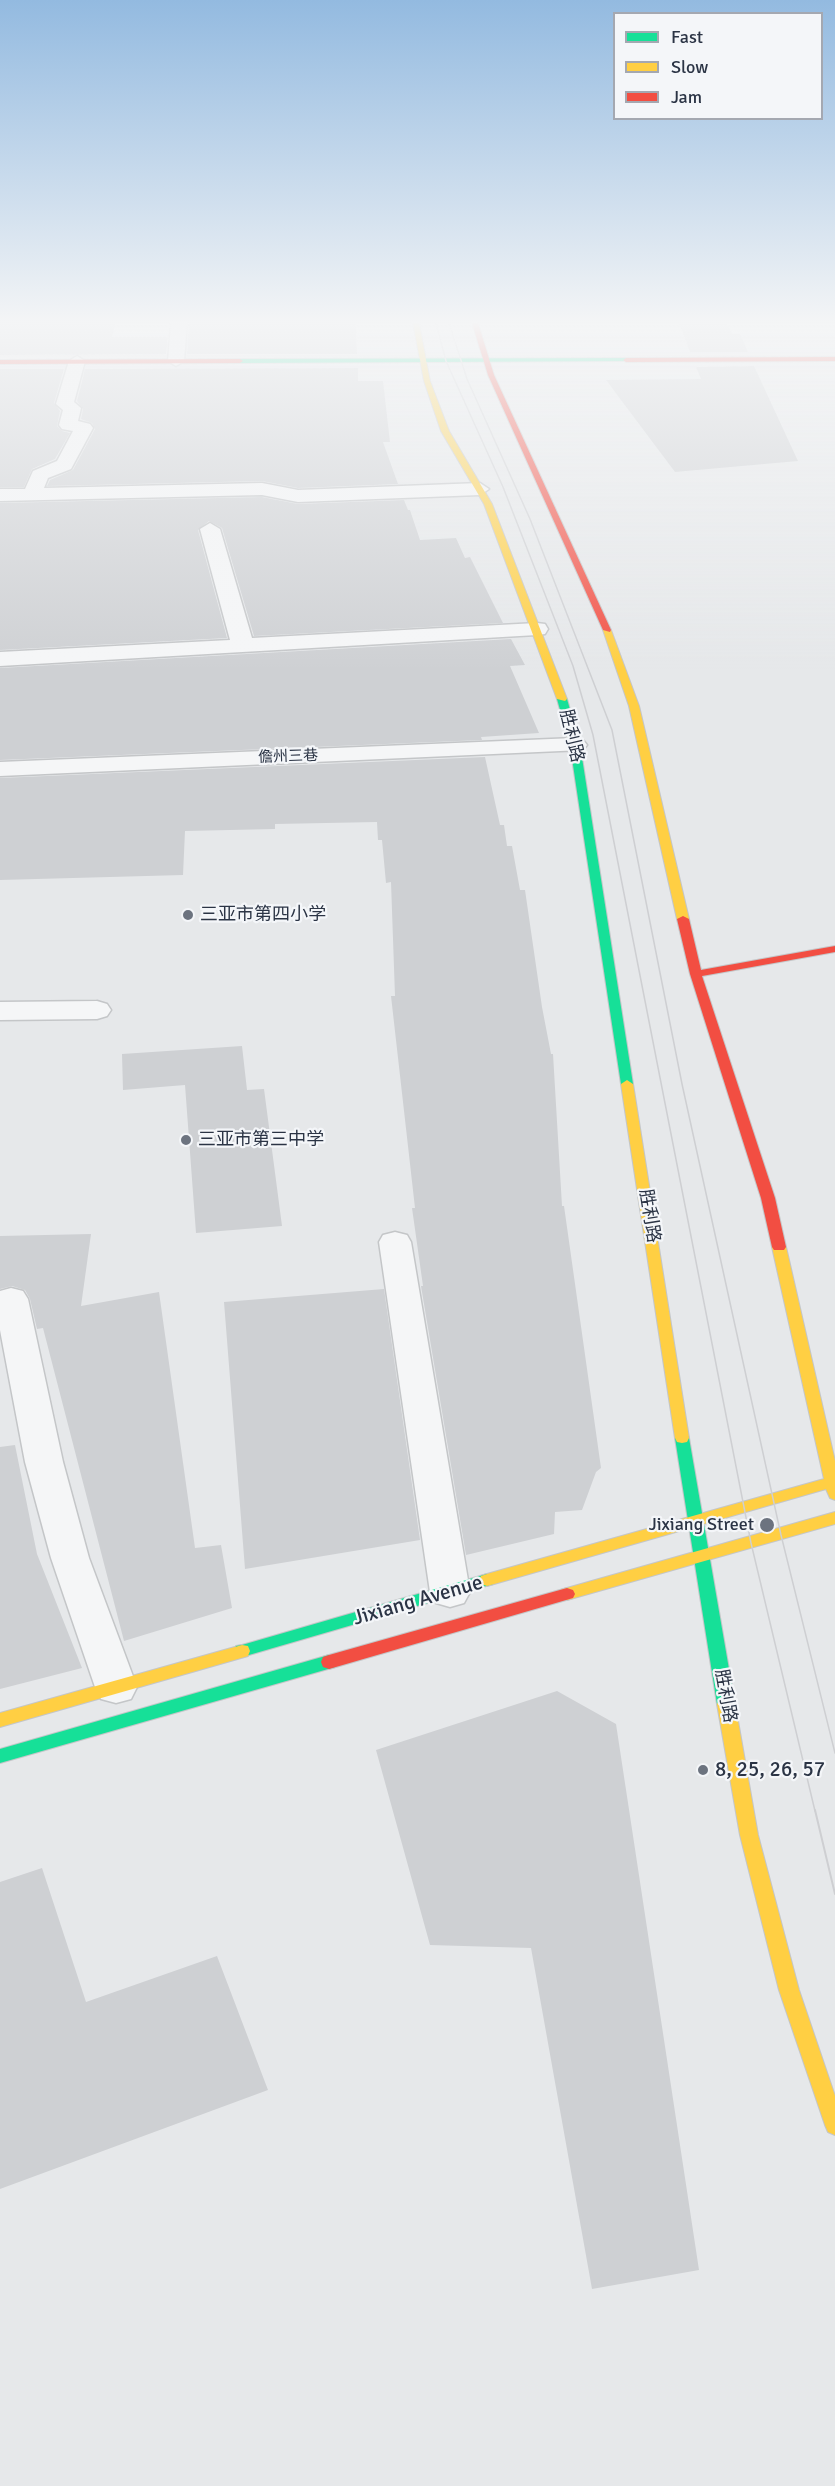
<!DOCTYPE html>
<html>
<head>
<meta charset="utf-8">
<style>
  body { margin:0 }
  #map { position:relative; width:835px; height:2486px; overflow:hidden; background:#e6e8ea; font-family:Signika,sans-serif }
  canvas { display:block }
  .legend { position:absolute; left:613px; top:12px; width:210px; height:108px; box-sizing:border-box; background:#f4f6f9; border:2px solid #a4a8b1; margin:0; padding:8px 10px; list-style:none; font-size:18px; color:#2b3445 }
  .legend li { display:flex; align-items:center; gap:12px; height:30px }
  .legend b { width:30px; border:2px solid #a4a8b1 }
</style>
</head>
<body>
<div id="map">
<canvas width="835" height="2486"></canvas>
<ul class="legend">
<li><b style="height:8px;background:#16e098"></b>Fast</li>
<li><b style="height:8px;background:#ffcf43"></b>Slow</li>
<li><b style="height:8px;background:#f24e42"></b>Jam</li>
</ul>
</div>
<script>
const ctx = document.querySelector('canvas').getContext('2d');
ctx.lineJoin = 'round';
function paint(path, color) {
  ctx.fillStyle = color;
  ctx.fill(path, 'evenodd');
}
function shape(rows) {
  const path = new Path2D();
  for (const r of rows) {
    path.moveTo(r[0], r[1]);
    for (let i = 2; i < r.length; i += 2) path.lineTo(r[i], r[i + 1]);
  }
  return path;
}
function trace(path, color, width, dash) {
  ctx.strokeStyle = color;
  ctx.lineWidth = width;
  ctx.lineCap = dash ? 'butt' : 'round';
  ctx.setLineDash(dash || []);
  ctx.stroke(path);
}
function write(font, color, halo, rows, align = 'center') {
  ctx.font = font + ' Signika,"Noto Sans SC",sans-serif';
  ctx.lineWidth = 4.5;
  ctx.setLineDash([]);
  ctx.textBaseline = 'middle';
  ctx.strokeStyle = halo;
  ctx.fillStyle = color;
  for (const [text, x, y, turn = 0] of rows) {
    ctx.save();
    ctx.translate(x, y);
    ctx.rotate((+turn || 0) * Math.PI / 180);
    ctx.textAlign = isNaN(turn) ? turn : align;
    if (halo) ctx.strokeText(text, 0, 0);
    ctx.fillText(text, 0, 0);
    ctx.restore();
  }
}
const building = shape([
  [0,323,116,323,112,337,168,337,166,354,0,355],
  [189,323,356,323,357,354,187,354],
  [679,323,727,323,732,334,740,334,748,352,690,352],
  [754,366,798,461,675,472,606,380,701,379,696,367],
  [358,368,358,381,383,381,390,442,383,442,398,484,298,488,262,481,47,486,50,480,73,470,95,429,92,423,81,419,83,409,77,401,85,369],
  [0,369,64,369,54,403,60,411,57,426,62,431,70,433,55,459,32,469,24,487,0,487],
  [262,497,298,504,404,500,408,510,410,510,420,540,456,538,465,558,470,557,503,623,254,636,222,528,209,521,198,530,227,638,0,650,0,503],
  [511,639,525,665,510,666,539,733,481,737,482,740,0,760,0,668],
  [485,757,500,825,504,825,507,846,512,846,520,890,525,890,542,1007,551,1054,553,1054,562,1206,564,1206,601,1468,596,1472,582,1510,555,1512,554,1534,466,1555,421,1286,423,1286,412,1208,415,1208,391,996,395,996,391,882,386,883,382,840,378,840,377,822,275,824,275,829,185,831,183,875,0,880,0,778],
  [242,1046,247,1090,264,1089,282,1226,196,1233,185,1085,123,1090,122,1054],
  [91,1234,81,1306,159,1292,195,1548,221,1545,232,1608,124,1641,43,1328,37,1329,30,1299,25,1290,12,1286,0,1289,0,1236],
  [384,1289,420,1540,245,1569,224,1302],
  [15,1445,37,1554,82,1668,0,1689,0,1447],
  [557,1691,616,1724,699,2270,592,2289,531,1948,430,1945,376,1750],
  [42,1868,86,2002,217,1956,268,2090,0,2189,0,1882]
]);
const street = shape([
  [171,323,187,323,184,361,176,366,168,361,171,323],
  [77,356,85,361,74,402,81,408,78,421,90,424,93,428,71,469,48,478,44,488,262,483,298,490,480,483,489,489,480,495,298,502,262,495,0,501,0,489,25,489,33,471,57,461,73,431,62,429,59,425,63,410,56,404,69,361,77,356],
  [210,523,220,529,252,638,537,623,545,624,548,629,545,634,537,635,0,666,0,652,230,640,200,529,210,523],
  [575,738,583,740,587,745,583,750,0,776,0,762,575,738],
  [97,1001,107,1004,111,1010,107,1016,97,1019,0,1020,0,1002,97,1001],
  [395,1232,407,1235,411,1242,470,1592,464,1603,450,1607,436,1603,430,1592,379,1242,383,1235,395,1232],
  [11,1288,23,1291,28,1299,63,1462,89,1558,137,1687,131,1699,116,1703,101,1699,95,1687,51,1558,25,1462,0,1330,0,1291,11,1288]
]);
const fast = shape([
  [626,358,628,361,240,363,237,361,240,359,626,358],
  [562,696,567,699,580,745,633,1084,627,1088,621,1084,570,745,557,699,562,696],
  [682,1433,687,1434,689,1438,735,1704,732,1709,726,1711,720,1709,717,1704,675,1438,677,1434,682,1433],
  [487,1574,493,1576,495,1580,493,1584,242,1657,236,1656,234,1651,236,1646,242,1645,487,1574],
  [329,1655,335,1657,337,1662,335,1667,0,1763,0,1749,329,1655]
]);
const slow = shape([
  [413,323,419,323,430,381,449,431,492,504,567,699,565,701,557,699,484,504,441,431,424,381,413,323],
  [604,628,611,630,639,706,689,919,687,921,679,921,677,919,629,706,603,630,604,628],
  [627,1080,633,1084,689,1438,687,1442,682,1443,677,1442,675,1438,621,1084,627,1080],
  [779,1243,786,1247,835,1461,835,1500,830,1498,826,1489,487,1586,481,1584,479,1580,481,1576,487,1574,824,1479,772,1247,779,1243],
  [835,1512,835,1524,567,1600,561,1598,559,1594,561,1590,567,1588,835,1512],
  [242,1645,248,1646,250,1651,248,1656,0,1727,0,1713,242,1645],
  [726,1697,732,1699,735,1704,758,1835,799,1990,835,2096,835,2135,828,2132,825,2125,779,1990,740,1835,717,1704,720,1699,726,1697]
]);
const jam = shape([
  [472,323,478,323,494,375,611,630,610,632,603,630,488,375,472,323],
  [835,357,835,361,626,362,623,360,626,358,835,357],
  [0,360,240,359,243,361,240,363,0,364,0,360],
  [683,916,689,919,701,970,835,946,835,952,702,976,775,1198,786,1247,784,1250,774,1250,772,1247,761,1198,690,974,677,919,683,916],
  [567,1588,573,1590,575,1594,573,1598,329,1669,323,1667,321,1662,323,1657,329,1655,567,1588]
]);
const tramFar1 = shape([
  [436,323,446,361,503,487,573,666,593,735,751,1543,815,1811],
  [449,323,467,379,530,519,612,730,682,1084,781,1535,835,1753]
]);
const tram = shape([
  [815,1810,835,1894]
]);
const markers = [
  [188,915,6,"#6c737f"],
  [186,1140,6,"#6c737f"],
  [767,1525,8,"#6c737f"],
  [703,1770,6,"#6c737f"]
];
const farStreetnames = [
  ["儋州三巷",288,757,-2]
];
const streetNames = [
  ["胜利路",571,736,77],
  ["胜利路",649,1216,81],
  ["胜利路",725,1696,80]
];
const poiNames = [
  ["三亚市第四小学",200,915],
  ["三亚市第三中学",198,1140],
  ["Jixiang Street",754,1525,"right"]
];
const nearStreetnames = [
  ["Jixiang Avenue",418,1601,-16]
];
const nearPoinames = [
  ["8, 25, 26, 57",715,1770]
];
paint(building, '#ced0d3');
trace(street, '#c4c6c8', 3);
trace(fast, '#c4c6c8', 2);
trace(slow, '#c4c6c8', 2);
trace(jam, '#c4c6c8', 2);
paint(street, '#f5f6f7');
paint(fast, '#16e098');
paint(slow, '#ffcf43');
paint(jam, '#f24e42');
trace(tramFar1, '#cecfd2', 1.5);
trace(tram, '#cecfd2', 2);
const sky = ctx.createLinearGradient(0, 0, 0, 671);
sky.addColorStop(0, '#93bae0');
sky.addColorStop(0.48, '#f4f5f6');
sky.addColorStop(1, '#f4f5f600');
ctx.fillStyle = sky;
ctx.fillRect(0, 0, 835, 671);
for (const [x, y, r, color] of markers) {
  const dot = new Path2D();
  dot.arc(x, y, r, 0, 2 * Math.PI);
  ctx.fillStyle = color;
  ctx.fill(dot);
  trace(dot, '#f4f6f9', 2);
}
write('15px', '#2b3445', '#f4f6f9', farStreetnames);
write('18px', '#2b3445', '#f4f6f9', streetNames);
write('18px', '#2b3445', '#f4f6f9', poiNames, 'left');
write('21px', '#2b3445', '#f4f6f9', nearStreetnames);
write('21px', '#2b3445', '#f4f6f9', nearPoinames, 'left');
</script>
</body>
</html>
